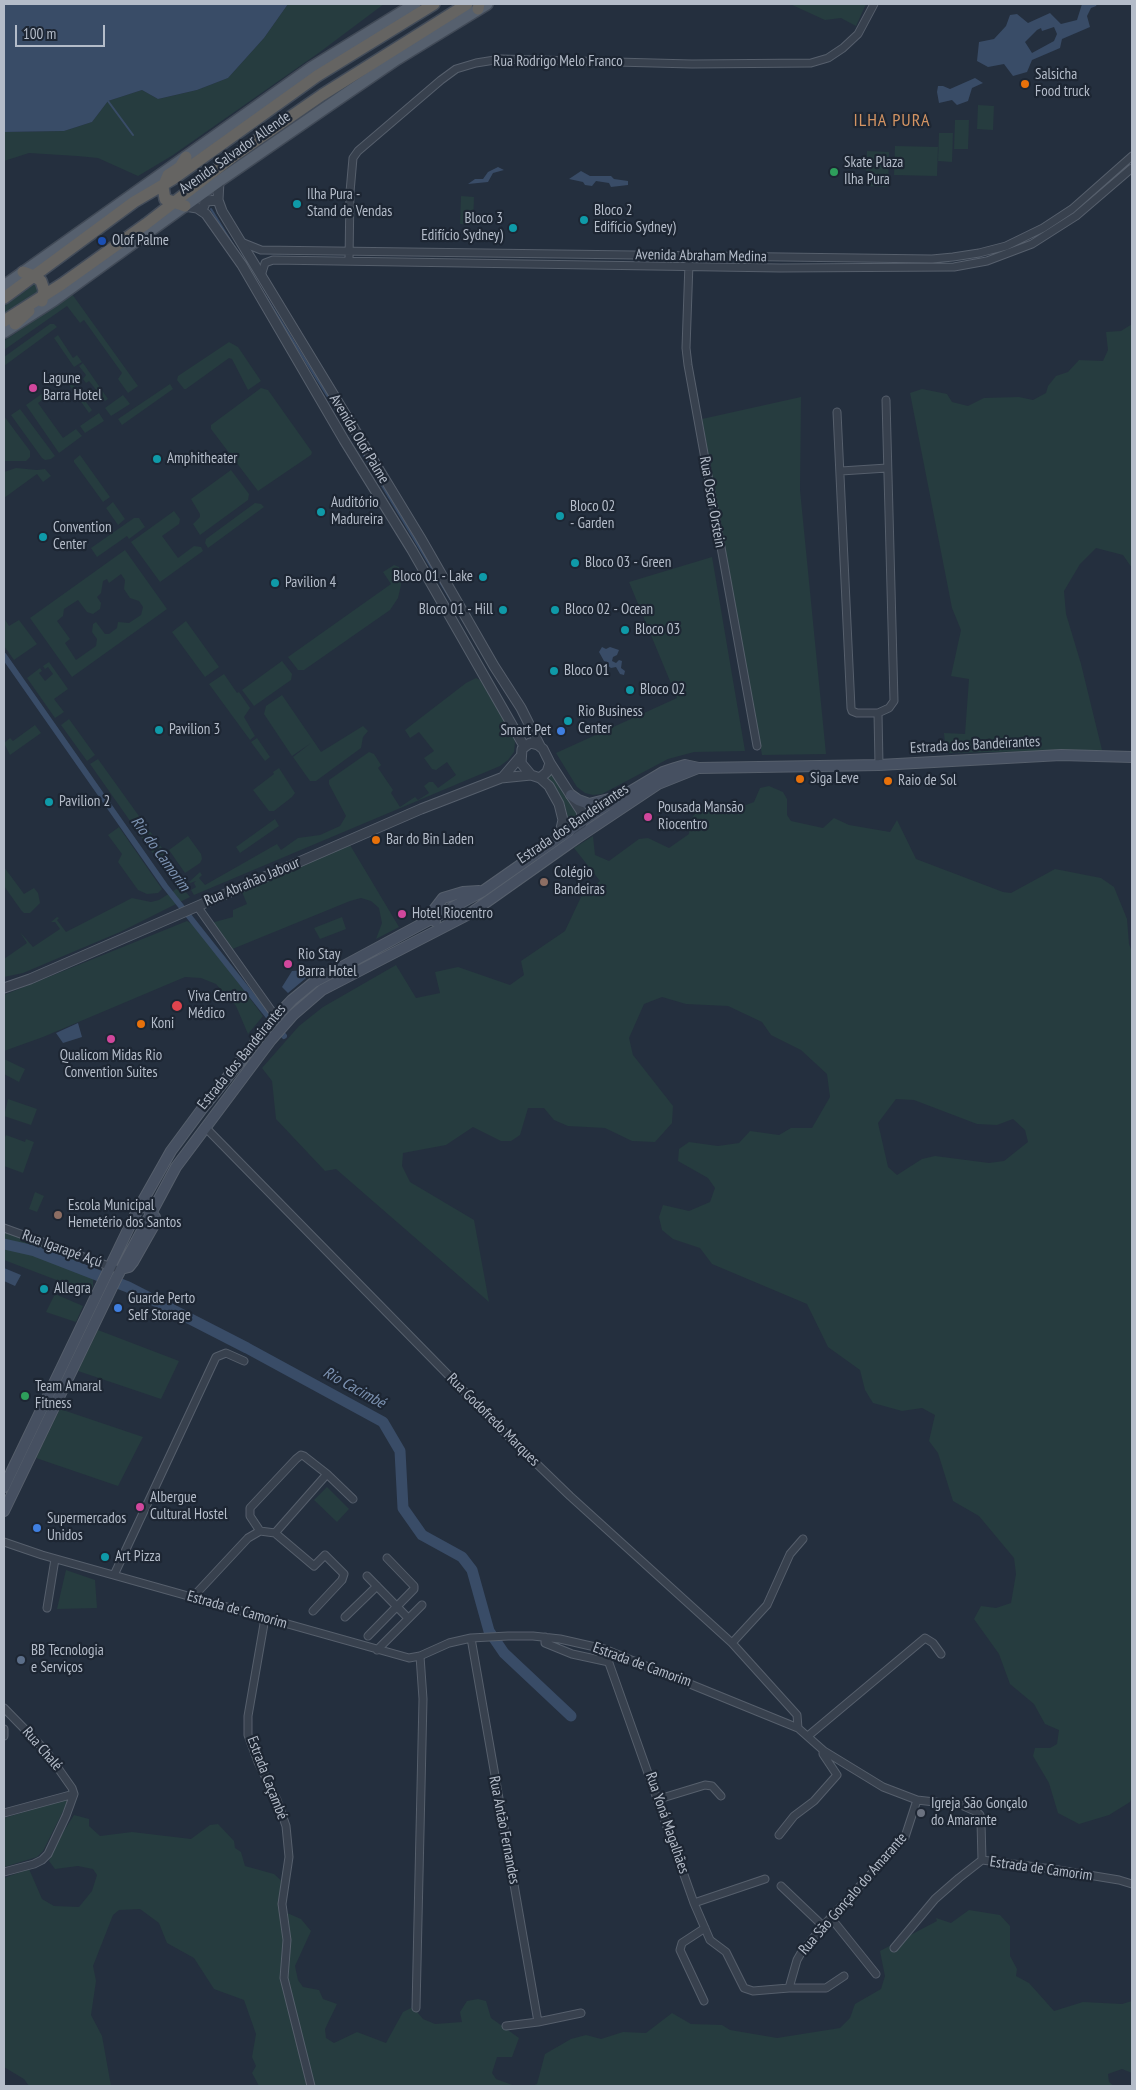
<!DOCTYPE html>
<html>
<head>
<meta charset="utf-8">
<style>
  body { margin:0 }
  #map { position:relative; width:1136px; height:2090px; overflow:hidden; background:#242f3e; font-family:"PT Sans Narrow",sans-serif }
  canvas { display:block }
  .frame { position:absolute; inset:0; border:5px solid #b4bcc9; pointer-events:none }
  .scale { position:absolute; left:15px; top:25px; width:90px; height:22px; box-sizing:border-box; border:2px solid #b4bcc9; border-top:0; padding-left:6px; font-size:15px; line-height:18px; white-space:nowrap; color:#b4bcc9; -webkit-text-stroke:4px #1d2633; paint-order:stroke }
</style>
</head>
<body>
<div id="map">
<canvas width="1136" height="2090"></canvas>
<div class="frame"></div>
<div class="scale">100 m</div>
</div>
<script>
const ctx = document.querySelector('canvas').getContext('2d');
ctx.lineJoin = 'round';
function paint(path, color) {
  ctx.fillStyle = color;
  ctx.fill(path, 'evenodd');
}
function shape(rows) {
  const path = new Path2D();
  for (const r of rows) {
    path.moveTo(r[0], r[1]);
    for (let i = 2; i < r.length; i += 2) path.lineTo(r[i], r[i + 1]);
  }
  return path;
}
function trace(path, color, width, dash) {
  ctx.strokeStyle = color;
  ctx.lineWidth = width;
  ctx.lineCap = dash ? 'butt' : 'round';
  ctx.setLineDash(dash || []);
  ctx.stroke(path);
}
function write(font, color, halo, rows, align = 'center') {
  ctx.font = font + ' "PT Sans Narrow",sans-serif';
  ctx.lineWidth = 4.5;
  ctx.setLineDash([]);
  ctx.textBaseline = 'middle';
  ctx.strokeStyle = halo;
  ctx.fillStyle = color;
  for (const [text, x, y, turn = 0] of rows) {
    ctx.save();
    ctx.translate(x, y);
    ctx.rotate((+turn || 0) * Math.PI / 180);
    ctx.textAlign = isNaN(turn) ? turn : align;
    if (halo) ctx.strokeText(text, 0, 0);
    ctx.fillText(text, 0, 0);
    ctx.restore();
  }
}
const green = shape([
  [288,4,384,4,320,52,173,155,138,176,98,158,77,156,29,153,4,161,4,132,64,131,92,122,108,101,142,90,158,99,197,90,228,78,264,38],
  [790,4,866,4,856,26,841,18,825,20],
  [978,105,994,106,993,130,977,129],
  [955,120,969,120,968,149,954,149],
  [939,133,953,133,952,162,938,161],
  [895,146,938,147,937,176,894,175],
  [867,151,889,152,888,187,866,186],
  [461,196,474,197,473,225,460,224],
  [35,284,39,291,4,313,4,306],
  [72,294,138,386,128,393,118,379,122,373,84,320,80,323,67,306,4,350,4,341],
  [50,324,54,324,57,327,4,366,4,357],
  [1132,324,1132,568,1123,555,1096,548,1080,564,1064,591,1066,614,1081,664,1102,750,946,753,944,733,965,734,969,679,951,676,961,630,952,608,910,393,922,389,947,394,952,402,968,406,984,398,1019,397,1033,400,1046,393,1048,386,1056,376,1068,372,1079,360,1103,361,1108,350,1106,332,1121,331],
  [58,335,73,358,77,355,82,362,74,367,54,338],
  [229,342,238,347,261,381,248,390,232,359,229,358,186,389,184,389,177,380,178,376],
  [83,363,108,399,105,401,89,381,86,383,83,379,86,375,79,366],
  [67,376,76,388,81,387,77,390,92,410,89,413,67,382,63,385,60,380],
  [170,384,173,389,122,425,118,419],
  [261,388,268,390,312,452,311,455,258,491,211,429,211,425],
  [47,390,50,394,38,403,63,438,76,429,82,436,59,453,26,405],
  [123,395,130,404,111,416,105,408],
  [801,397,800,490,826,754,762,755,702,419],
  [20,409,55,456,51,459,45,460,42,458,11,415],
  [99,413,104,421,85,433,80,426],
  [4,416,30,451,30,457,26,461,4,461],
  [80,455,110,497,103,502,74,462,74,460],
  [16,468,37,470,45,469,51,476,43,482,37,474,4,498,4,472],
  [231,470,249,494,248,500,200,535,193,524,200,517,200,514,191,499],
  [113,502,125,519,118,525,106,508],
  [255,503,261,504,264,507,208,548,205,543,206,539],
  [174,511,180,519,179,524,162,536,178,558,194,546,201,547,203,551,160,582,131,542],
  [134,518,139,518,145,527,129,539,127,536,97,557,91,548],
  [125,550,167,609,72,677,30,618],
  [121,574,125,580,124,589,130,598,139,601,143,607,141,615,129,623,118,622,117,628,109,634,105,634,96,622,93,624,92,632,97,639,96,646,76,660,65,643,70,639,57,621,63,616,64,609,78,600,87,612,93,614,100,609,101,603,97,597,101,593,103,581,107,579,109,583],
  [712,557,745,751,694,752,668,759,602,794,593,795,585,793,577,787,556,753,677,698,629,582],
  [394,565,399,567,401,585,398,598,390,610,304,670,298,670,288,657,391,584,383,572],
  [4,618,9,626,19,620,37,644,14,660,4,646],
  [186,621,219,667,205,677,172,632],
  [282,661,292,674,291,680,254,706,242,690],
  [49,662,68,689,54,699,64,712,55,718,27,678,40,668,42,671,39,673,45,681,53,674,48,667,45,669,43,666],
  [224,674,237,693,239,692,250,708,244,717,255,736,250,740,209,684],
  [476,678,480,680,512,732,515,742,514,752,508,760,500,766,194,895,191,890,196,887,194,883,196,881,190,883,189,882,200,872,202,875,199,878,205,885,277,844,281,850,298,838,320,835,340,826,346,816,329,784,329,780,369,752,374,754,381,765,378,768,393,790,391,793,400,807,415,797,418,800,429,793,424,786,429,782,433,782,438,788,456,775,447,762,436,770,432,769,424,758,434,751,419,732,410,738,405,730,466,683],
  [282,695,321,752,363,726,368,731,363,737,361,748,316,781,310,781,293,757,311,743,292,756,264,714,266,706],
  [69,719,95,755,87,761,61,725],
  [35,725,41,733,10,755,4,743,10,738,13,741],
  [257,738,270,757,265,761,251,742],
  [98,759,182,876,173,882,90,764],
  [279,768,295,793,292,797,274,811,269,811,253,790,274,774,273,772],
  [552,772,576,808,579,818,566,829,566,813,564,803,547,779],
  [769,786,783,792,787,799,787,815,791,821,823,828,834,818,849,825,890,832,897,820,916,859,1003,892,1011,893,1055,869,1101,878,1114,887,1127,919,1129,944,1132,952,1132,1797,1130,1802,1109,1815,1079,1824,1058,1813,1049,1783,1033,1756,1035,1748,1050,1748,1057,1744,1059,1730,1045,1724,1034,1704,1010,1684,999,1654,974,1619,981,1606,996,1608,1011,1603,1016,1574,1014,1558,979,1516,953,1501,938,1453,929,1441,935,1415,922,1408,902,1411,873,1403,865,1390,860,1370,828,1347,807,1304,712,1264,700,1248,673,1239,662,1230,659,1217,663,1205,689,1211,710,1202,715,1188,708,1178,678,1161,679,1149,689,1142,718,1146,739,1143,750,1131,779,1135,791,1128,812,1128,830,1097,827,1074,801,1050,771,1035,762,1022,728,1006,686,1004,662,997,644,1004,629,1038,633,1055,673,1106,672,1123,655,1142,632,1141,605,1128,568,1126,554,1120,544,1108,528,1108,520,1135,511,1141,501,1141,473,1127,446,1145,403,1153,402,1166,410,1182,474,1220,489,1302,336,1169,325,1171,276,1119,272,1081,262,1068,299,1026,323,1007,396,965,416,998,440,993,435,972,458,967,510,985,524,975,521,961,565,931,581,897,600,881,574,848,593,836,595,855,609,861,639,839,648,838,669,848,689,834,691,819,701,806,746,805,754,802,760,788],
  [896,1099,914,1100,977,1124,997,1125,1013,1119,1025,1130,1028,1142,1004,1161,989,1163,935,1156,922,1159,897,1175,888,1167,878,1123],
  [275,819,279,826,240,853,236,847],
  [119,827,162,889,158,893,147,894,138,890,118,862,122,854,108,835],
  [188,836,201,854,202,859,200,863,185,873,169,850],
  [350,845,399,927,376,939,382,923,379,908,371,901,361,898,350,901,230,950,211,923,233,917,233,910,247,904,242,892],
  [4,867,24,894,34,888,38,893,40,903,30,913,24,913,21,910,4,886],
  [181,886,190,897,120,932,23,973,4,977,4,959,27,943,20,932,33,947,60,929,55,922,51,922,57,917,59,918,57,920,66,932,132,898,151,902,159,900],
  [342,917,346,929,320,939,314,928],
  [187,921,196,926,263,1016,248,1034,236,1006,216,984,201,978,185,977,43,1037,4,1051,4,995],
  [4,1059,25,1069,19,1082,4,1074],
  [8,1099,37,1109,31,1125,4,1116],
  [6,1135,25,1142,26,1139,34,1142,23,1173,4,1166,4,1139],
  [35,1192,44,1196,37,1212,29,1209],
  [4,1228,70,1254,93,1278,93,1287,88,1292,4,1260],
  [55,1294,83,1306,76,1322,46,1312],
  [98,1330,179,1361,161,1399,78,1371],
  [60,1409,143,1437,118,1486,36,1458],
  [327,1487,349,1509,337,1522,314,1500],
  [66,1570,95,1580,97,1608,57,1609],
  [69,1799,43,1851,37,1857,4,1867,4,1818],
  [74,1815,89,1819,89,1826,100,1836,132,1832,191,1839,210,1825,218,1824,234,1841,235,1848,241,1852,245,1866,274,1874,285,1884,283,1907,287,1913,301,1919,311,1931,295,1966,298,1980,303,1987,319,1990,323,1999,337,2004,325,2029,326,2038,334,2043,357,2032,386,2043,403,2012,413,2007,423,2019,435,2024,462,2022,460,2012,467,2001,478,1999,486,2001,491,2018,519,2038,512,2057,497,2057,492,2073,496,2079,515,2086,259,2086,252,2073,256,2066,252,2057,256,2034,244,2000,214,1989,194,1958,167,1943,159,1923,140,1909,119,1910,113,1915,93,1966,96,1981,91,2015,102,2036,111,2086,29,2086,24,2079,4,2067,4,1878,29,1869,42,1899,54,1906,79,1907,92,1891,97,1875,93,1869,78,1866,55,1869,49,1861,54,1847],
  [969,1910,1000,1915,1010,1926,1010,1956,1017,1969,1016,1976,1029,1983,1054,2011,1083,2002,1122,2004,1132,2001,1132,2073,1122,2069,1108,2074,1109,2082,1114,2086,532,2086,537,2084,545,2054,571,2039,586,2035,601,2039,623,2032,646,2033,672,2013,691,2024,722,2025,730,2030,777,2038,840,2028,850,2018,855,2004,881,1989,885,1976,880,1951,937,1921,936,1918,951,1923]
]);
const water = shape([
  [4,4,288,4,264,38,228,78,197,90,158,99,142,90,108,101,92,122,64,131,4,132],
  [1082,4,1097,4,1096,6,1091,8,1087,16,1090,27,1062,39,1060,48,1032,60,1027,72,1013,76,1004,64,988,67,977,61,979,42,994,39,1006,26,1010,15,1017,14,1028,23,1050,13,1061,24,1077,20],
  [1054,27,1057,34,1054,41,1032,53,1025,42,1037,30,1041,28,1042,31],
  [975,78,983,83,972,88,968,101,957,105,952,100,939,103,937,92,938,86,943,86,950,89],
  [498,167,504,170,493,173,488,182,468,184,475,179,483,179,488,172],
  [581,171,590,176,611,176,614,179,628,181,628,185,611,187,609,183,596,181,592,186,585,185,583,182,569,179],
  [602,647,606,649,610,647,619,650,617,655,613,657,612,661,616,663,619,660,622,661,621,668,625,671,624,675,620,674,616,667,611,668,607,665,607,662,604,661,599,652],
  [305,970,306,978,288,993,282,987,292,971],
  [78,1023,82,1037,63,1043,56,1033],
  [4,1268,21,1275,15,1286,4,1281]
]);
const stream = shape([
  [108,101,133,135],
  [211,209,235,248],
  [264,294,346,426],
  [354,439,464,622]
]);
const canal = shape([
  [4,656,165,886,284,1036]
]);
const river = shape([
  [4,1244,35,1251,128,1287,247,1348,383,1422,400,1451,403,1508,422,1535,462,1557,472,1570,489,1631,504,1653,571,1716]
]);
const minor = shape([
  [241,242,261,250,932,259,953,257,979,253,1006,246,1043,228,1072,209,1132,156],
  [349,261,350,192,353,158,358,151,441,80,456,69,476,63,501,59,692,64,811,63,828,58,843,48,858,34,874,4],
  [689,263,686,348,688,365,757,746],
  [261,276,265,263,273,260,780,268,954,267,987,261,1032,244,1076,216,1132,168],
  [837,412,851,708,852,711,857,713,878,713,889,708,894,701,886,400],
  [841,471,887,468],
  [878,713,879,765],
  [197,906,276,1017],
  [205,1127,511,1439,570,1496,732,1643,797,1715,798,1728],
  [4,1228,114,1268],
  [327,1474,353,1499],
  [260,1531,250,1516,250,1508,296,1459,301,1455,304,1456,327,1474,275,1533],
  [4,1542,42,1555,409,1658,420,1656,449,1643,471,1638,508,1636,533,1636,560,1639,604,1649,798,1728,824,1751,883,1787,917,1800,961,1805,977,1812,980,1815,981,1822,982,1860,1052,1869,1119,1880,1132,1884],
  [114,1575,216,1357,226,1353,244,1361],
  [367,1576,408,1618],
  [192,1598,248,1538,260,1531,275,1533,314,1566,325,1555,344,1574,342,1580,313,1611],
  [47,1608,55,1559],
  [345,1617,377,1586],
  [265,1618,248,1716,248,1735,258,1762,277,1800,286,1826,289,1857,282,1904,287,1940,284,1978,311,2086],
  [368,1636,414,1589,414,1586,387,1558],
  [545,1637,545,1643,572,1654,609,1662],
  [471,1638,538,2022],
  [732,1643,767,1605,790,1554,803,1539],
  [604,1649,694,1903,710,1940,726,1952,744,1988,753,1991,789,1988,826,1988,844,1976],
  [377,1650,422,1605],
  [4,1708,46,1751,72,1788,74,1794,66,1816,48,1854,42,1860,34,1864,4,1872],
  [4,1729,4,1736],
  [808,1736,925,1638,933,1643,941,1654],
  [659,1799,705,1785,712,1786,721,1796],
  [4,1813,74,1794],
  [779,1835,794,1816,814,1801,837,1775,823,1754,823,1751],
  [781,1886,823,1926],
  [694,1903,765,1879],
  [831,1918,876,1974],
  [894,1948,935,1899,959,1878,982,1860],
  [789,1988,797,1960,801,1953,823,1926,905,1837,917,1800],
  [704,2001,680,1950,682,1943,705,1928],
  [416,2008,423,1699,420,1656],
  [506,2026,538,2022,581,2013]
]);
const tertiary = shape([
  [219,181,218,200,222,211,420,537,494,666,521,708,540,746],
  [185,206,197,208,206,214,242,265,344,440,412,550,524,746],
  [202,210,206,201,218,200],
  [530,743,538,745,543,749,550,763,547,772,540,778,531,775,521,763,522,749,530,743],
  [550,763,581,811,583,820,577,838],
  [502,778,520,757],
  [540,778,549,786,559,804,563,820,559,837],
  [4,988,30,979,421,809,501,778,531,775]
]);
const secondary = shape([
  [571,795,578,800,589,804,609,799],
  [435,921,432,919,433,911,443,898,463,892,479,891],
  [121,1269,129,1267,133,1262,154,1225,155,1217,149,1211],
  [4,1487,136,1213,171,1151,202,1109,274,1019,292,1000,314,982,483,891,596,812,663,772,675,768,685,765,699,768,879,765,1061,755,1132,757],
  [4,1511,117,1277,176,1167,271,1040,293,1015,322,990,471,913,577,838,658,784,698,768]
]);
const primary = shape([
  [4,286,311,68,415,4],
  [4,332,54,300,219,181,331,104,397,59,487,4]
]);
const trunk = shape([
  [478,9,479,4],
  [185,206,165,199,163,187,168,175,180,167,186,157],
  [23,272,34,276,41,281,44,290,42,301],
  [4,298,134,202,173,179,317,76,434,4],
  [4,321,62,284,146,224,234,156,322,95,467,4],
  [15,324,29,311]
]);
const markers = [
  [1025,84,5,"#e8710a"],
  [834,172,5,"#2e9e5b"],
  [297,204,5,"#0f9aa8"],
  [584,220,5,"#0f9aa8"],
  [513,228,5,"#0f9aa8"],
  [102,241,5,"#1a4fb4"],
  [33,388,5,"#d1479c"],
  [157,459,5,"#0f9aa8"],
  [321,512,5,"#0f9aa8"],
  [560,516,5,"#0f9aa8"],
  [43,537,5,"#0f9aa8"],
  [575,563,5,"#0f9aa8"],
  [483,577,5,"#0f9aa8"],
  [275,583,5,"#0f9aa8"],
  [503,610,5,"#0f9aa8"],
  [555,610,5,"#0f9aa8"],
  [625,630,5,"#0f9aa8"],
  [554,671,5,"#0f9aa8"],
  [630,690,5,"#0f9aa8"],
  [568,721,5,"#0f9aa8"],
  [159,730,5,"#0f9aa8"],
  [561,731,5,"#3f7fe0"],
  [800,779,5,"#e8710a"],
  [888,781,5,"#e8710a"],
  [49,802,5,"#0f9aa8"],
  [648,817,5,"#d1479c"],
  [376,840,5,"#e8710a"],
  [544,882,5,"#8d6e63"],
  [402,914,5,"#d1479c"],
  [288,964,5,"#d1479c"],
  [177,1006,6,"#e0444e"],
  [141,1024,5,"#e8710a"],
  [111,1039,5,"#d1479c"],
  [58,1215,5,"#8d6e63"],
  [44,1289,5,"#0f9aa8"],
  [118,1308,5,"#3f7fe0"],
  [25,1396,5,"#2e9e5b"],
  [140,1507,5,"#d1479c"],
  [37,1528,5,"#3f7fe0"],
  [105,1557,5,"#0f9aa8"],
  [21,1660,5,"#5c6f8a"],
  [921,1813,5,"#6b7280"]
];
const streetNames = [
  ["Rua Rodrigo Melo Franco",558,62],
  ["Avenida Salvador Allende",235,153,-35],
  ["Avenida Abraham Medina",701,256,1],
  ["Avenida Olof Palme",359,439,59],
  ["Rua Oscar Orstein",712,502,80],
  ["Estrada dos Bandeirantes",975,745,-3],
  ["Estrada dos Bandeirantes",573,824,-34],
  ["Rua Abrahão Jabour",252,882,-23],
  ["Estrada dos Bandeirantes",242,1057,-51],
  ["Rua Igarapé Açú",62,1249,20],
  ["Rua Godofredo Marques",493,1420,45],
  ["Estrada de Camorim",237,1610,16],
  ["Estrada de Camorim",642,1665,20],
  ["Rua Chalé",42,1749,49],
  ["Estrada Caçambé",267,1778,69],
  ["Rua Yoná Magalhães",667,1823,71],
  ["Rua Antão Fernandes",504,1830,79],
  ["Estrada de Camorim",1041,1869,8],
  ["Rua São Gonçalo do Amarante",853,1894,-49]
];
const poiNames = [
  ["Salsicha",1035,75],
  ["Food truck",1035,92],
  ["Skate Plaza",844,163],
  ["Ilha Pura",844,180],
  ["Ilha Pura -",307,195],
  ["Stand de Vendas",307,212],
  ["Bloco 2",594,211],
  ["Edifício Sydney)",594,228],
  ["Bloco 3",503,219,"right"],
  ["Edifício Sydney)",503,236,"right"],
  ["Olof Palme",112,241],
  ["Lagune",43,379],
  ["Barra Hotel",43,396],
  ["Amphitheater",167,459],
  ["Auditório",331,503],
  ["Madureira",331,520],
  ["Bloco 02",570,507],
  ["- Garden",570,524],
  ["Convention",53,528],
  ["Center",53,545],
  ["Bloco 03 - Green",585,563],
  ["Bloco 01 - Lake",473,577,"right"],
  ["Pavilion 4",285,583],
  ["Bloco 01 - Hill",493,610,"right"],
  ["Bloco 02 - Ocean",565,610],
  ["Bloco 03",635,630],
  ["Bloco 01",564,671],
  ["Bloco 02",640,690],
  ["Rio Business",578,712],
  ["Center",578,729],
  ["Pavilion 3",169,730],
  ["Smart Pet",551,731,"right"],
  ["Siga Leve",810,779],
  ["Raio de Sol",898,781],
  ["Pavilion 2",59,802],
  ["Pousada Mansão",658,808],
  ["Riocentro",658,825],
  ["Bar do Bin Laden",386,840],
  ["Colégio",554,873],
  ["Bandeiras",554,890],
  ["Hotel Riocentro",412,914],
  ["Rio Stay",298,955],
  ["Barra Hotel",298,972],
  ["Viva Centro",188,997],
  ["Médico",188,1014],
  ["Koni",151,1024],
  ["Qualicom Midas Rio",111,1056,"center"],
  ["Convention Suites",111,1073,"center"],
  ["Escola Municipal",68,1206],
  ["Hemetério dos Santos",68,1223],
  ["Allegra",54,1289],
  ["Guarde Perto",128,1299],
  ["Self Storage",128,1316],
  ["Team Amaral",35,1387],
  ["Fitness",35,1404],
  ["Albergue",150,1498],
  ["Cultural Hostel",150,1515],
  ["Supermercados",47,1519],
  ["Unidos",47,1536],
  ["Art Pizza",115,1557],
  ["BB Tecnologia",31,1651],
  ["e Serviços",31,1668],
  ["Igreja São Gonçalo",931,1804],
  ["do Amarante",931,1821]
];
const waterNames = [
  ["Rio do Camorim",160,854,54],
  ["Rio Cacimbé",354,1388,29]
];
const quarterNames = [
  ["ILHA PURA",892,121]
];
paint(green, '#263c3f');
paint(water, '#394c67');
trace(stream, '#394c67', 2);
trace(canal, '#394c67', 6);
trace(river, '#394c67', 11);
trace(minor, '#565f6c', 9);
trace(tertiary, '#565f6c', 11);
trace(secondary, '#565f6c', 12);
trace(primary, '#414a57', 14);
trace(trunk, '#434c59', 14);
trace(minor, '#38414e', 7);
trace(tertiary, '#38414e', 9);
trace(secondary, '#465061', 10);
trace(primary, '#56606e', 11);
trace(trunk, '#656462', 11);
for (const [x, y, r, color] of markers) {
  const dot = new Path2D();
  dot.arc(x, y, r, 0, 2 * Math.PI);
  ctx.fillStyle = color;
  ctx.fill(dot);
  trace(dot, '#1d2633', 2);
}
write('15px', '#b4bcc9', '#1d2633', streetNames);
write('15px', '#b4bcc9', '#1d2633', poiNames, 'left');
write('italic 16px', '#7c92b1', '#1d2633', waterNames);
ctx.letterSpacing = '1px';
write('18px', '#d59563', '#1d2633', quarterNames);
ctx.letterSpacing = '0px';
</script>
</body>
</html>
